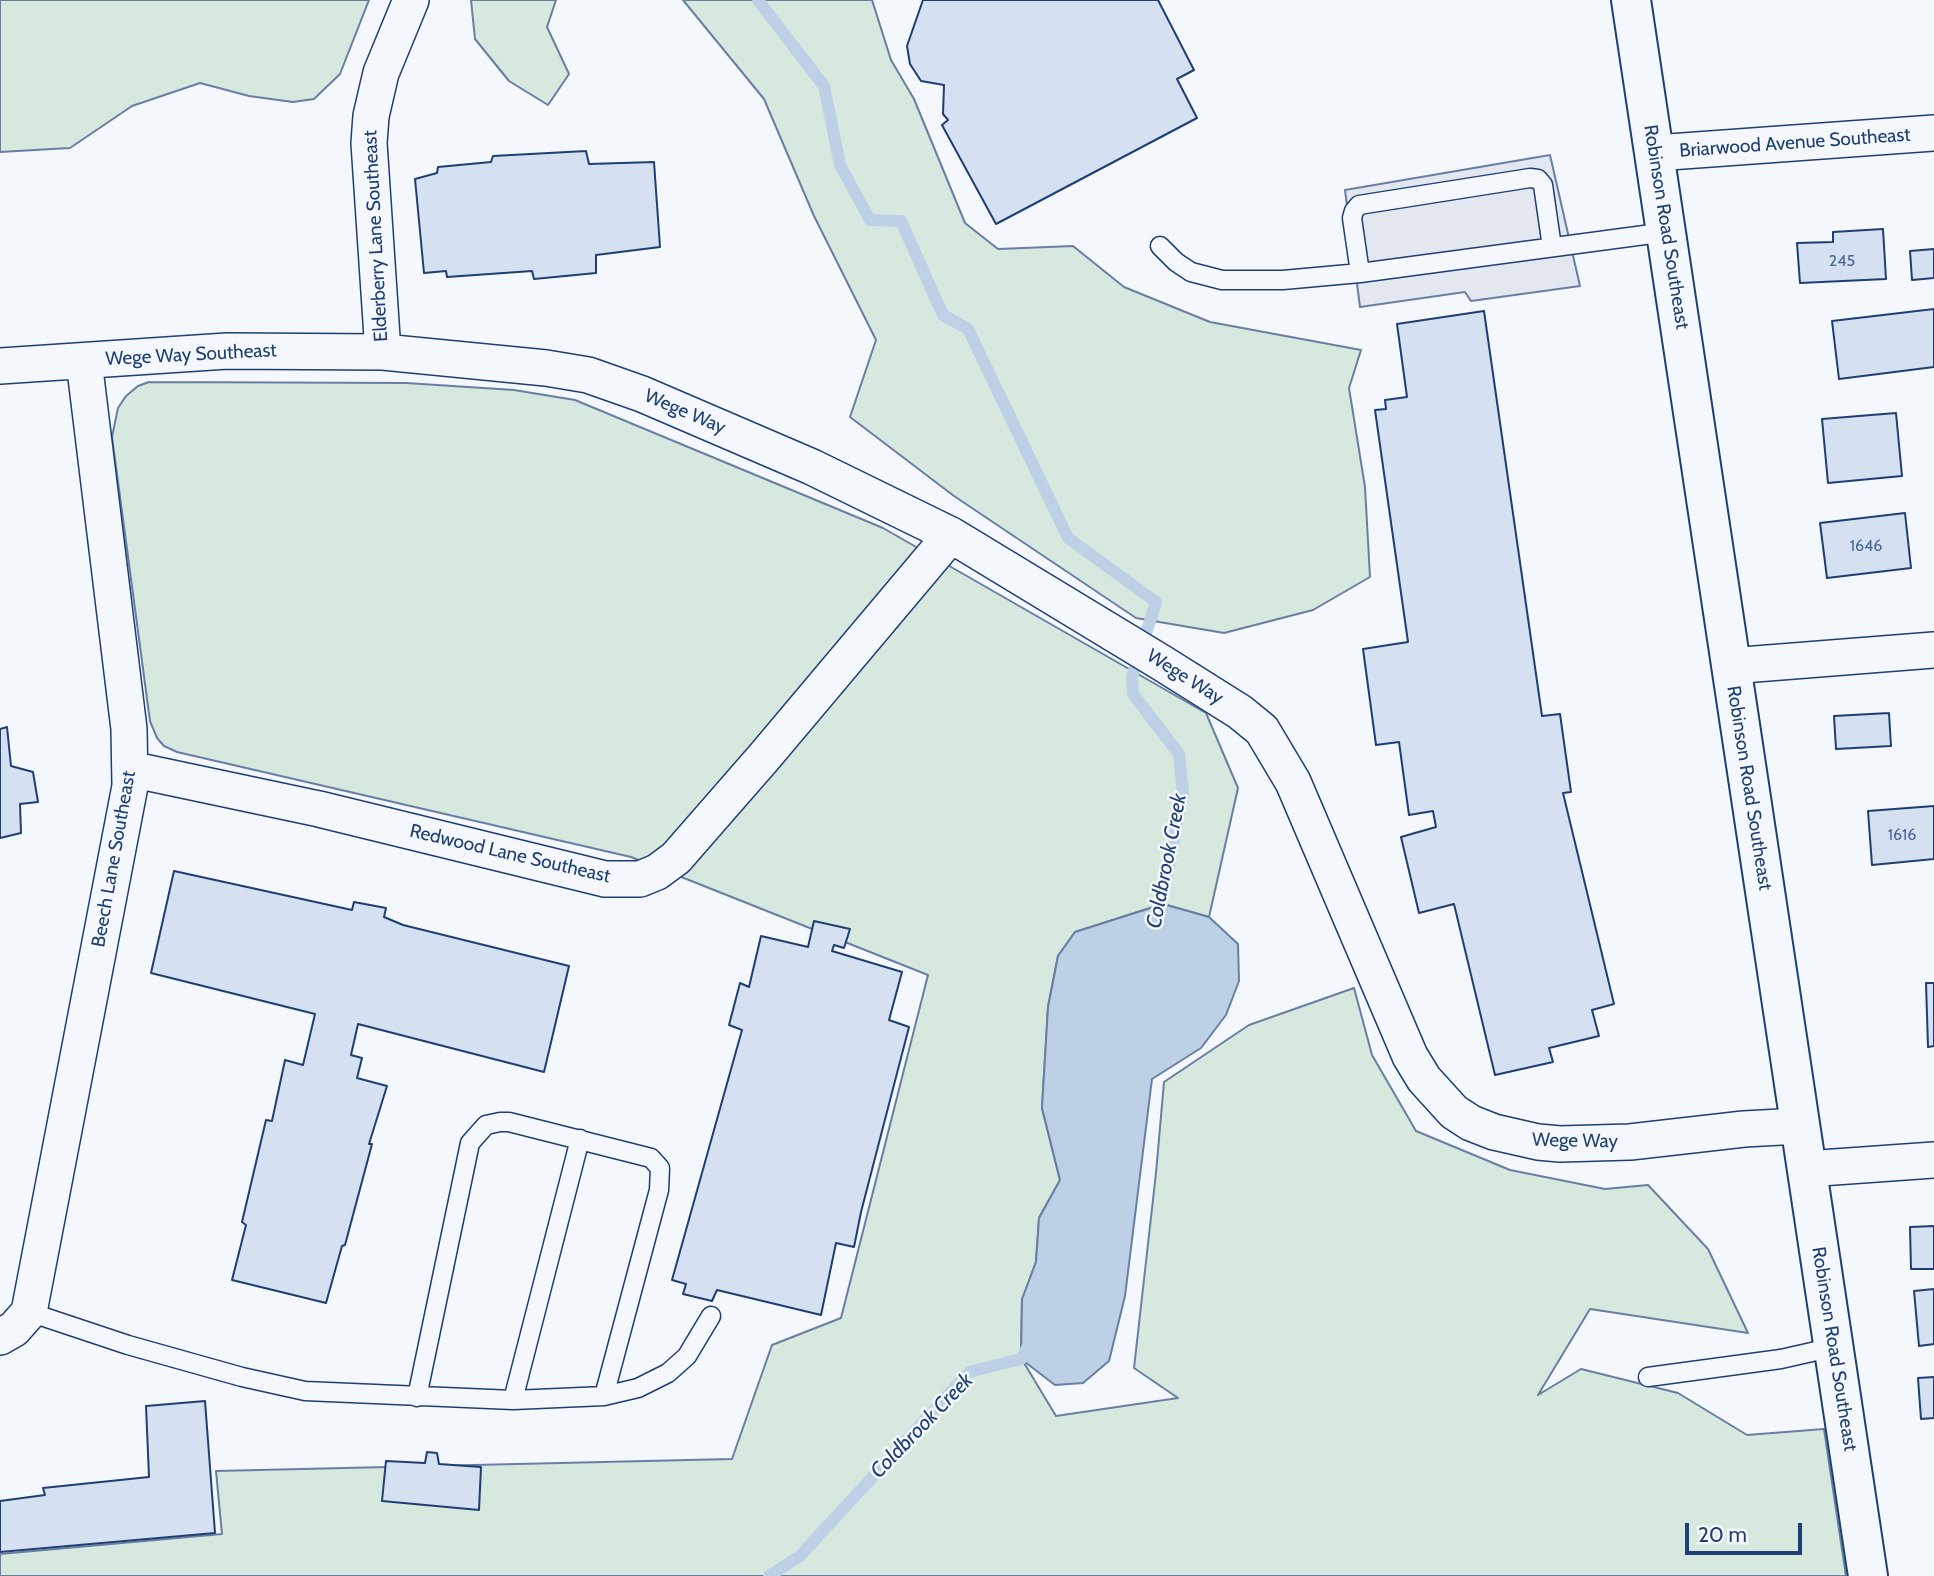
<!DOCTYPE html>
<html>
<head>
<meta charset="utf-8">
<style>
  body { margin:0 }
  #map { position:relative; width:1934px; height:1576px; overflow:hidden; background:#f4f7fb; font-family:Cabin,sans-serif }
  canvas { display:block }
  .scale { position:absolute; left:1685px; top:1523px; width:117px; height:32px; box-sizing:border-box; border:4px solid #1d3f73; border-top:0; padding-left:9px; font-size:21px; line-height:24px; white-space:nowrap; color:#1d3f73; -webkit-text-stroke:5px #f4f7fb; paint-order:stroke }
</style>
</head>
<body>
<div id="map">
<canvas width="1934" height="1576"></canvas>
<div class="scale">20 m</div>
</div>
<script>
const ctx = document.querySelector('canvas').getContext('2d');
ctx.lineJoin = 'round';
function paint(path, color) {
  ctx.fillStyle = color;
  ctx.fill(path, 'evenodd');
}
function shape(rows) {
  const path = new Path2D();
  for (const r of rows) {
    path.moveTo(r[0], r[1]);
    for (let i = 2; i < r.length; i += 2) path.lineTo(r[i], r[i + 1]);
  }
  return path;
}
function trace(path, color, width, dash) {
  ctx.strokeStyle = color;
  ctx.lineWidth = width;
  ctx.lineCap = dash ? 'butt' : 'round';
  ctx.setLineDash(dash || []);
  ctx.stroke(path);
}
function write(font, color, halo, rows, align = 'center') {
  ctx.font = font + ' Cabin,sans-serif';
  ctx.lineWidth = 5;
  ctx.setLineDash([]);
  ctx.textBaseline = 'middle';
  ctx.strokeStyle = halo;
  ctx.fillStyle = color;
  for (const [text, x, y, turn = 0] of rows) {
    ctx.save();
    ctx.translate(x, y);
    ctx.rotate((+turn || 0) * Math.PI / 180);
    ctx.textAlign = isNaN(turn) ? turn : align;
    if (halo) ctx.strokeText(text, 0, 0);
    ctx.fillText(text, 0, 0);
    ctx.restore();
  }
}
const green = shape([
  [0,0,369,0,340,74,314,99,293,102,249,96,200,83,132,106,70,148,0,152,0,0],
  [471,0,556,0,547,27,569,74,548,105,509,81,475,39,471,0],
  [683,0,872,0,891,60,914,99,965,223,998,249,1073,246,1124,287,1210,322,1361,350,1349,388,1365,487,1370,577,1313,610,1224,633,1136,618,954,496,850,417,876,340,814,216,764,99,683,0],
  [149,382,406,383,514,390,575,400,883,528,1206,713,1238,788,1209,917,1163,904,1075,932,1058,956,1048,1007,1042,1108,1060,1180,1039,1218,1036,1262,1022,1300,1021,1358,1056,1416,1178,1398,1134,1368,1156,1173,1164,1082,1249,1025,1354,988,1372,1055,1416,1131,1510,1170,1605,1189,1648,1185,1708,1249,1748,1333,1590,1309,1538,1395,1581,1369,1678,1393,1747,1435,1824,1429,1846,1576,0,1576,0,1554,222,1534,216,1471,732,1459,772,1345,841,1318,928,975,631,857,177,752,164,746,157,738,150,721,112,437,118,408,126,396,138,386,149,382]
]);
const parking = shape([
  [1550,155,1580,286,1471,301,1465,292,1360,307,1345,190,1550,155]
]);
const water = shape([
  [1163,904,1209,917,1238,944,1239,981,1226,1015,1201,1048,1152,1079,1125,1296,1109,1361,1083,1383,1055,1385,1021,1359,1022,1299,1036,1262,1039,1218,1060,1180,1042,1108,1048,1007,1058,956,1075,932,1163,904]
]);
const stream = shape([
  [758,0,824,86,840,165,870,220,901,221,943,315,968,329,1068,538,1156,602,1132,677,1133,694,1179,754,1183,793,1158,921],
  [769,1576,800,1556,969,1372,1021,1359,1028,1346]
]);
const building = shape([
  [923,0,1158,0,1194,70,1177,79,1197,118,996,224,942,125,948,120,943,114,944,85,921,81,910,64,907,46,923,0],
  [586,151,589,164,654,162,660,247,596,255,596,273,534,279,532,271,447,277,446,271,424,273,415,179,437,173,438,167,491,162,493,156,586,151],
  [1883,229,1886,279,1800,283,1797,243,1833,242,1833,232,1883,229],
  [1934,249,1934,278,1912,280,1910,251,1934,249],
  [1934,309,1934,367,1839,379,1832,321,1934,309],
  [1484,311,1542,716,1560,714,1571,792,1563,793,1614,1004,1592,1010,1599,1036,1549,1048,1553,1062,1495,1075,1454,904,1419,913,1401,837,1436,827,1433,811,1409,815,1399,742,1376,745,1363,649,1408,642,1375,410,1386,409,1385,400,1407,397,1397,324,1484,311],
  [1896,413,1902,476,1828,483,1822,419,1896,413],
  [1905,513,1911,568,1827,578,1820,523,1905,513],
  [1889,713,1891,746,1836,749,1834,716,1889,713],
  [7,727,11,766,33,772,38,802,20,804,21,833,0,838,0,729,7,727],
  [1934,806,1934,859,1872,865,1868,811,1934,806],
  [174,871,352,910,354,902,386,908,384,917,403,925,569,966,544,1072,358,1024,351,1055,362,1058,357,1078,387,1086,369,1144,372,1144,345,1245,342,1246,326,1303,232,1280,246,1225,242,1222,266,1120,272,1121,285,1060,303,1065,315,1014,151,973,174,871],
  [814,921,850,929,844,948,834,945,832,951,902,972,889,1020,909,1027,861,1212,854,1247,836,1243,821,1315,717,1290,712,1301,683,1294,686,1284,672,1280,742,1030,729,1025,740,983,749,987,761,936,808,947,814,921],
  [1926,983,1934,983,1934,1046,1928,1047,1926,983],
  [1934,1226,1934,1269,1911,1269,1910,1227,1934,1226],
  [1934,1289,1934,1344,1919,1346,1914,1291,1934,1289],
  [1934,1377,1934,1418,1921,1419,1918,1378,1934,1377],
  [205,1401,215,1533,0,1552,0,1501,45,1495,43,1488,149,1477,146,1406,205,1401],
  [427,1452,437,1453,439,1464,481,1467,479,1510,382,1501,386,1461,425,1463,427,1452]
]);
const lane = shape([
  [1160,246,1176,262,1191,272,1222,280,1283,280,1360,273,1667,232],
  [1360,273,1352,218,1354,211,1359,205,1530,178,1538,179,1543,185,1552,247],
  [29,1312,128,1345,242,1377,305,1391,513,1400,604,1396,638,1388,668,1373,687,1356,711,1316],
  [1648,1377,1781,1359,1834,1347],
  [417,1397,470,1143,486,1125,500,1122,509,1122,651,1158,660,1168,659,1190,604,1396],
  [513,1400,580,1139]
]);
const street = shape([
  [1655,153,1934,133],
  [383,352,369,143,371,116,381,73,411,0],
  [0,366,227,351,383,352,546,368,588,375,642,394,812,467,951,535,1162,663,1240,712,1262,730,1293,782,1410,1056,1424,1079,1454,1112,1471,1123,1494,1132,1538,1142,1560,1144,1630,1142,1744,1129,1800,1126],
  [1730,666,1934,650],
  [130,769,319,809,605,879,640,879,657,872,676,858,765,756,951,535],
  [1806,1169,1934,1160],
  [0,1337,14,1329,29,1312,130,786,129,729,84,361]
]);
const secondary = shape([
  [1631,0,1868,1576]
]);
const numberNames = [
  ["245",1842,261],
  ["1646",1866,546],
  ["1616",1902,835]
];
const streetNames = [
  ["Briarwood Avenue Southeast",1795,143,-4],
  ["Robinson Road Southeast",1666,227,81],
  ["Elderberry Lane Southeast",376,236,-93],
  ["Wege Way Southeast",191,355,-3],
  ["Wege Way",685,412,23],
  ["Wege Way",1185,677,32],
  ["Robinson Road Southeast",1749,788,81],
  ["Redwood Lane Southeast",510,854,13],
  ["Beech Lane Southeast",114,859,-80],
  ["Wege Way",1575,1141,1],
  ["Robinson Road Southeast",1834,1349,81]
];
const waterNames = [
  ["Coldbrook Creek",1167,861,-79],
  ["Coldbrook Creek",922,1426,-46]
];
paint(green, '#d7e8df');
trace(green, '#687fa3', 2);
paint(parking, '#e3e8f0');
trace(parking, '#687fa3', 2);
paint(water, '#bed0e5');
trace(water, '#687fa3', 2);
trace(stream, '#bed0e5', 12);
paint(building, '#d5e0f0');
trace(building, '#1d3f73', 2);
trace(lane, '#1d3f73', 21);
trace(street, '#1d3f73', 38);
trace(secondary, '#1d3f73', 42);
trace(lane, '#f4f7fb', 18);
trace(street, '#f4f7fb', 35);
trace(secondary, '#f4f7fb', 38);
write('16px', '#4b6792', null, numberNames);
write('19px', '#1d3f73', '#f4f7fb', streetNames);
write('italic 21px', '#1d3f73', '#f4f7fb', waterNames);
</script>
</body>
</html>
